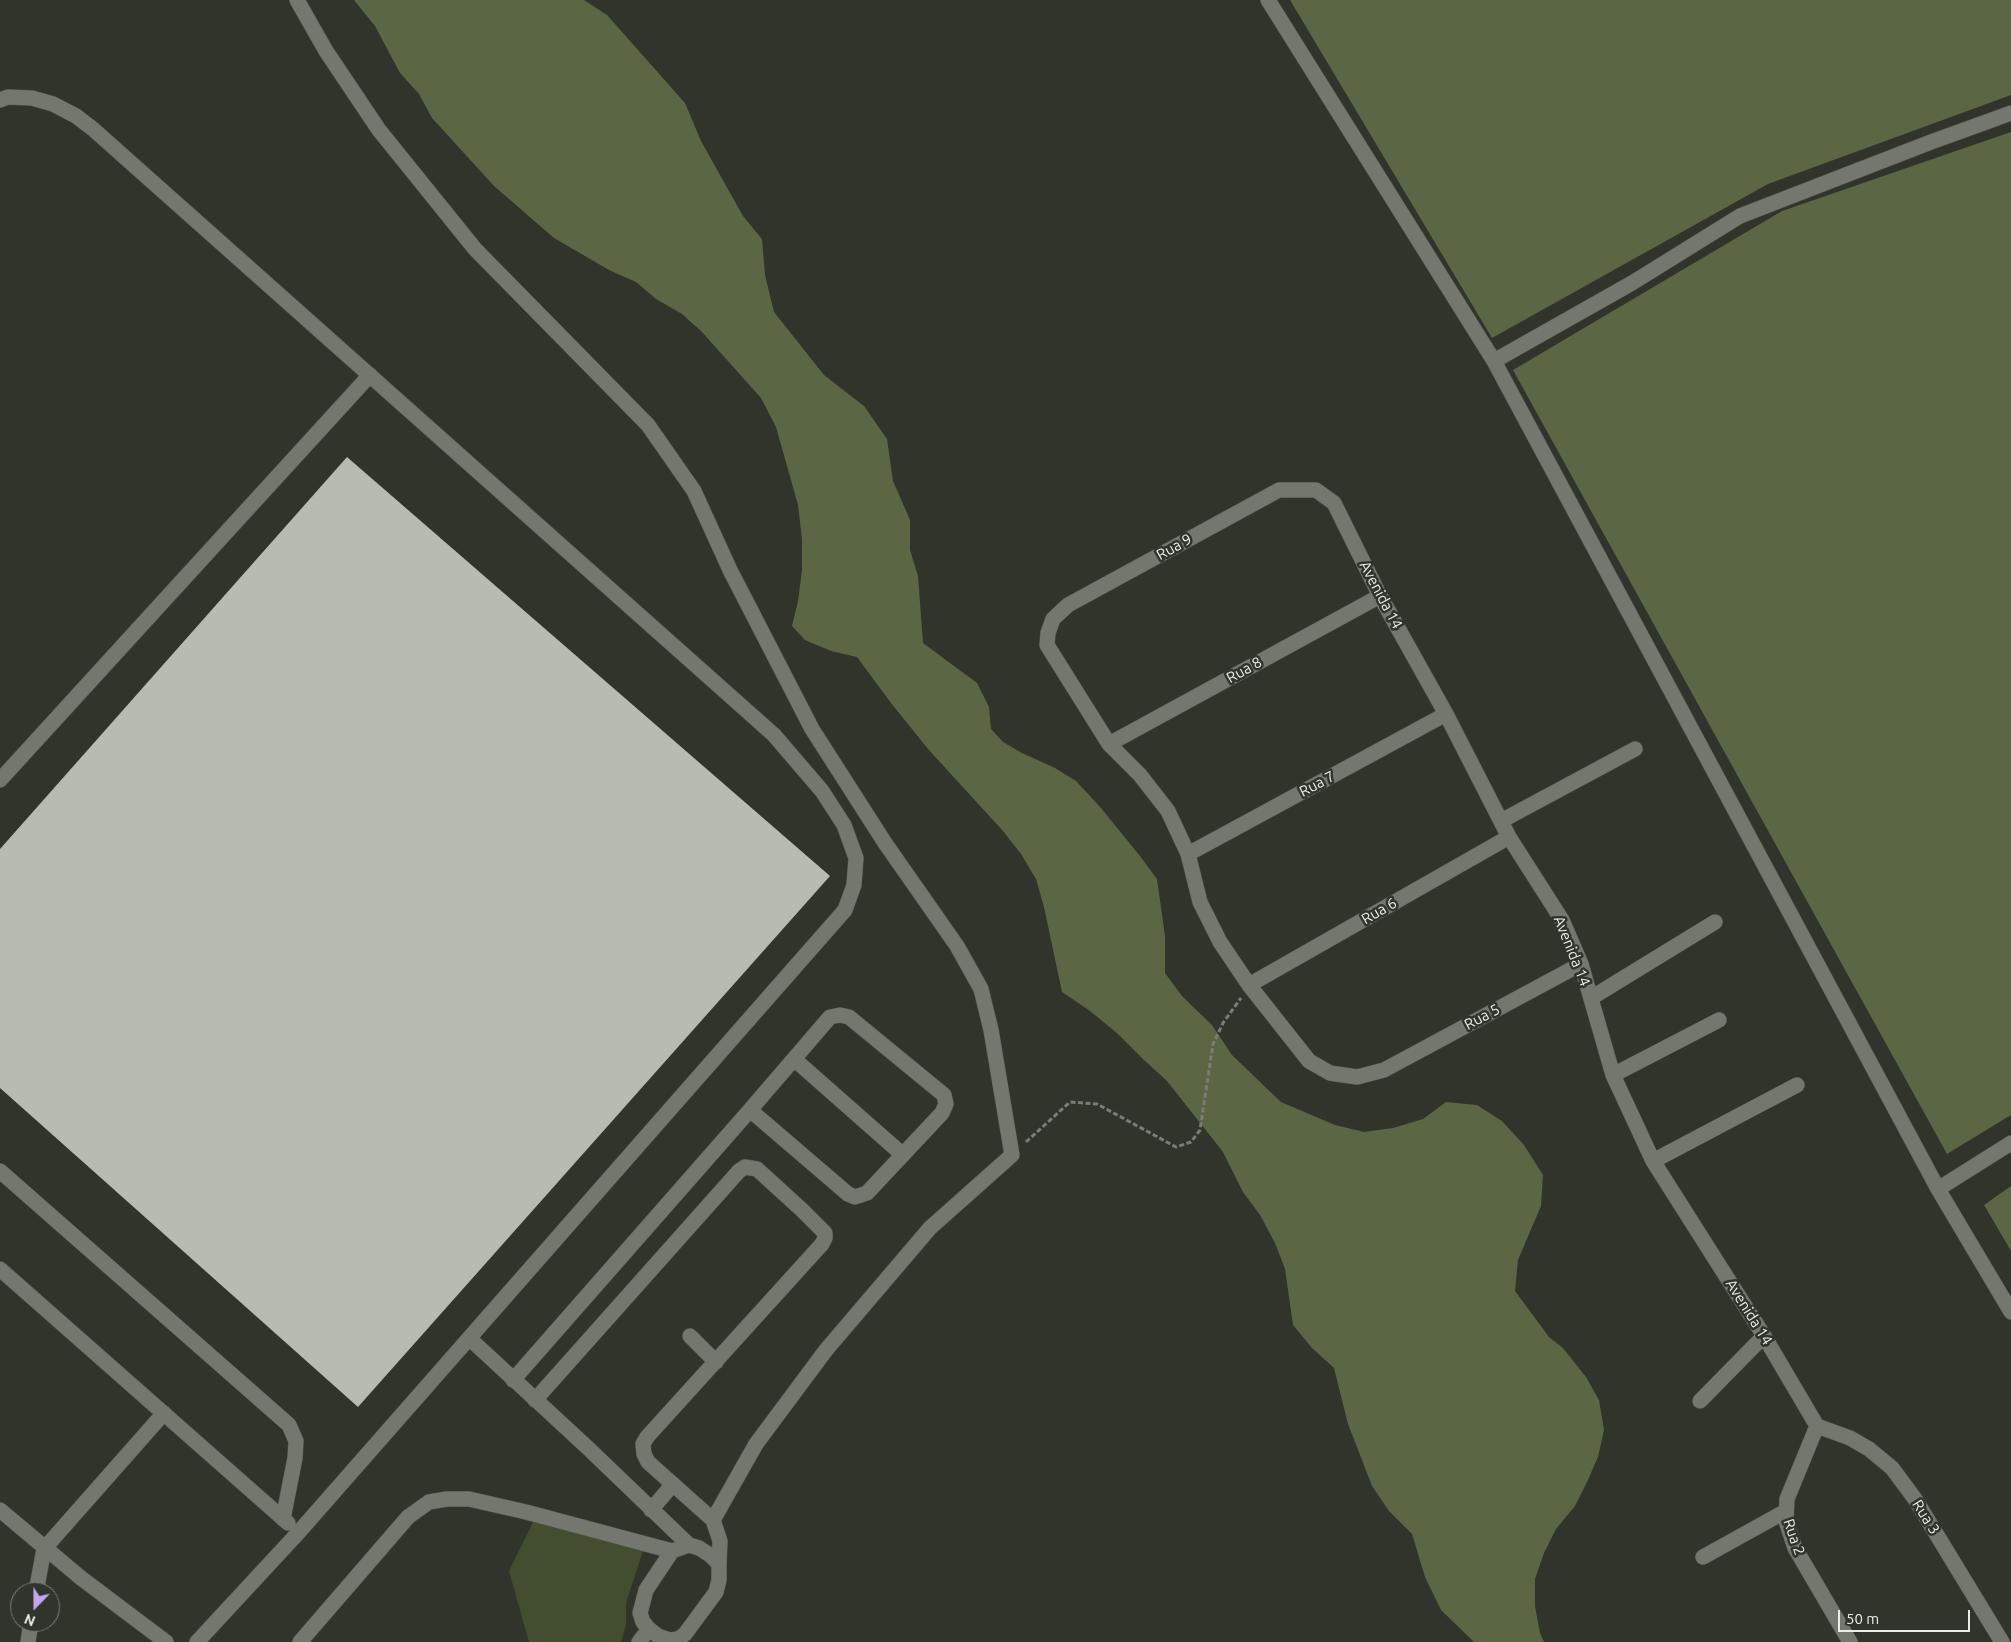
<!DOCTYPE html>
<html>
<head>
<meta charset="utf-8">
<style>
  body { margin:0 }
  #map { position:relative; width:2011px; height:1642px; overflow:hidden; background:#30342b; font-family:Ubuntu,sans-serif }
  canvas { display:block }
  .north { position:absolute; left:10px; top:1582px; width:50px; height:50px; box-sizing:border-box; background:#30342b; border:1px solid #7b7e76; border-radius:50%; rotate:202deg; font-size:14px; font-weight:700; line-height:20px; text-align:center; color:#ebede7 }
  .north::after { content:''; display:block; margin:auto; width:18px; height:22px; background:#c6a6f0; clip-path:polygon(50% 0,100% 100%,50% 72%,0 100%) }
  .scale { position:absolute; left:1838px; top:1610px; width:132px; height:22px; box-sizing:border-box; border:2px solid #ebede7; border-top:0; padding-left:6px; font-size:15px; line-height:18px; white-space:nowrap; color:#ebede7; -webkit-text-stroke:4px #30342b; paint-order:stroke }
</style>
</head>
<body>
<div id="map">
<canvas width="2011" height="1642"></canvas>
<div class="north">N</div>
<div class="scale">50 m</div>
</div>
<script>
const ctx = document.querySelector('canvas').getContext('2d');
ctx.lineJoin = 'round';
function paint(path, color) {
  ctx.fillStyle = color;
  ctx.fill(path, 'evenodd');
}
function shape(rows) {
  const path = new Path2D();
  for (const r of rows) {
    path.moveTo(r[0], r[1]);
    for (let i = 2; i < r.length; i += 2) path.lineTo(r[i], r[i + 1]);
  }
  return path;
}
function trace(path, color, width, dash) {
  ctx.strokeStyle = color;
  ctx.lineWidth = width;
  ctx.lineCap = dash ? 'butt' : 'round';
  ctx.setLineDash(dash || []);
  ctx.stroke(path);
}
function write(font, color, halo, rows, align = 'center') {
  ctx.font = font + ' Ubuntu,sans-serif';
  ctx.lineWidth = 5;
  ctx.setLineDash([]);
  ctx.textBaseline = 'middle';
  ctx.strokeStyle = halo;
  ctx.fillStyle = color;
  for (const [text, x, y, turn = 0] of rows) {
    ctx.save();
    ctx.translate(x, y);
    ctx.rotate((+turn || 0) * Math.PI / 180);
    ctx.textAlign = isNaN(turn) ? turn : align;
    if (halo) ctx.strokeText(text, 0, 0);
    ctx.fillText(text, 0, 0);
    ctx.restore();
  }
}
const green = shape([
  [534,1520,643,1551,626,1603,626,1625,621,1642,529,1642,509,1571]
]);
const forest = shape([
  [354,0,584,0,607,15,685,103,701,141,743,216,762,239,765,275,774,312,824,375,864,406,887,439,893,481,910,520,910,550,918,576,923,643,977,683,989,707,991,729,1003,742,1022,753,1055,768,1076,781,1101,808,1140,856,1157,879,1165,936,1165,973,1182,996,1212,1025,1232,1055,1281,1102,1335,1125,1364,1132,1393,1128,1423,1119,1446,1102,1477,1105,1502,1121,1524,1145,1543,1175,1541,1206,1518,1260,1515,1291,1549,1337,1563,1348,1586,1377,1599,1400,1604,1430,1598,1457,1587,1482,1575,1506,1556,1529,1544,1553,1535,1579,1535,1606,1540,1633,1544,1642,1474,1642,1441,1610,1425,1577,1412,1534,1389,1511,1372,1486,1348,1424,1334,1368,1312,1348,1293,1325,1285,1269,1275,1243,1260,1215,1243,1192,1223,1152,1167,1081,1144,1060,1118,1034,1090,1011,1062,992,1044,907,1036,879,1021,854,1003,831,928,749,891,703,857,657,831,651,805,640,792,626,798,601,802,570,802,539,798,505,776,427,761,398,702,332,682,314,656,299,636,282,609,270,554,238,494,186,432,118,419,94,400,73,375,26],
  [1290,0,2011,0,2011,95,1768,184,1492,338],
  [2011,132,2011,1115,1947,1154,1513,370,1782,211],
  [2011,1186,2011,1251,1984,1205]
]);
const building = shape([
  [347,457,830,876,358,1407,0,1088,0,849]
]);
const path = shape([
  [1026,1142,1070,1102,1097,1104,1176,1147,1191,1142,1200,1130,1213,1044,1223,1023,1241,998]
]);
const minor = shape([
  [297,0,326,51,379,130,475,249,648,425,694,491,730,570,812,729,885,843,957,946,981,989,991,1030,1012,1155,930,1228,826,1350,756,1444,713,1520],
  [1268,0,1494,361,1938,1189,2011,1312],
  [0,100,8,97,32,98,53,104,76,116,93,129,774,735,822,791,844,825,856,858,854,885,845,910,298,1533,197,1642],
  [1494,361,1632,283,1740,216,1931,142,2011,113],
  [1109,744,1380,596],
  [0,780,370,375],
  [1501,821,1635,749],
  [1188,854,1446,714],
  [1581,964,1384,1070,1357,1077,1330,1073,1309,1061,1249,985,1220,942,1200,902,1188,854,1168,811,1140,775,1109,744,1047,645,1048,633,1053,619,1068,605,1279,490,1316,490,1334,503,1380,596,1446,714,1509,837,1562,920,1581,964,1613,1075,1653,1161,1764,1336,1817,1426],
  [1249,985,1509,837],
  [1591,998,1715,922],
  [794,1059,903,1155],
  [1613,1075,1719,1020],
  [1653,1161,1797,1085],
  [0,1171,289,1425,296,1441,295,1458,283,1519],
  [1938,1189,2011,1143],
  [0,1269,288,1523],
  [690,1336,716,1362],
  [469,1338,589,1449,689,1545],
  [513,1380,750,1110,830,1017,840,1015,849,1017,944,1095,946,1104,942,1113,867,1193,855,1197,848,1194,750,1110],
  [535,1400,739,1171,745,1167,757,1169,802,1210,825,1233,825,1238,822,1244,647,1437,643,1444,644,1454,648,1462,713,1520,720,1541,719,1564],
  [1700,1401,1764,1336],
  [1817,1426,1850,1438,1869,1449,1892,1468,1915,1499,2002,1642],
  [1817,1426,1787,1499,1786,1521,1795,1548,1850,1642],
  [0,1510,81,1578,166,1642],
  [651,1510,673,1484],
  [689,1545,699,1548,710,1555,719,1564,719,1580,716,1592,685,1634,678,1639,670,1640,658,1636,649,1629,643,1622,640,1613,646,1590,672,1551,689,1545],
  [1703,1557,1786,1511],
  [36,1592,44,1549,164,1413],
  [28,1642,31,1622],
  [300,1642,408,1517,429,1502,447,1499,469,1499,526,1512,672,1551],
  [639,1642,649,1629]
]);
const streetNames = [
  ["Rua 9",1174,547,-29],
  ["Avenida 14",1381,595,62],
  ["Rua 8",1244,670,-29],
  ["Rua 7",1317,784,-28],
  ["Rua 6",1379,911,-30],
  ["Avenida 14",1572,951,68],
  ["Rua 5",1482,1017,-28],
  ["Avenida 14",1749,1312,58],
  ["Rua 3",1926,1517,58],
  ["Rua 2",1794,1537,71]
];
paint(green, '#434e2e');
paint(forest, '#5a6644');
paint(building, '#b7bbb0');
trace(minor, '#4f524a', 16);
trace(path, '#797d75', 3, [5, 2.5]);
trace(minor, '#73776d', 15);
write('15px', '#ebede7', '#30342b', streetNames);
</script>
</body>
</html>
